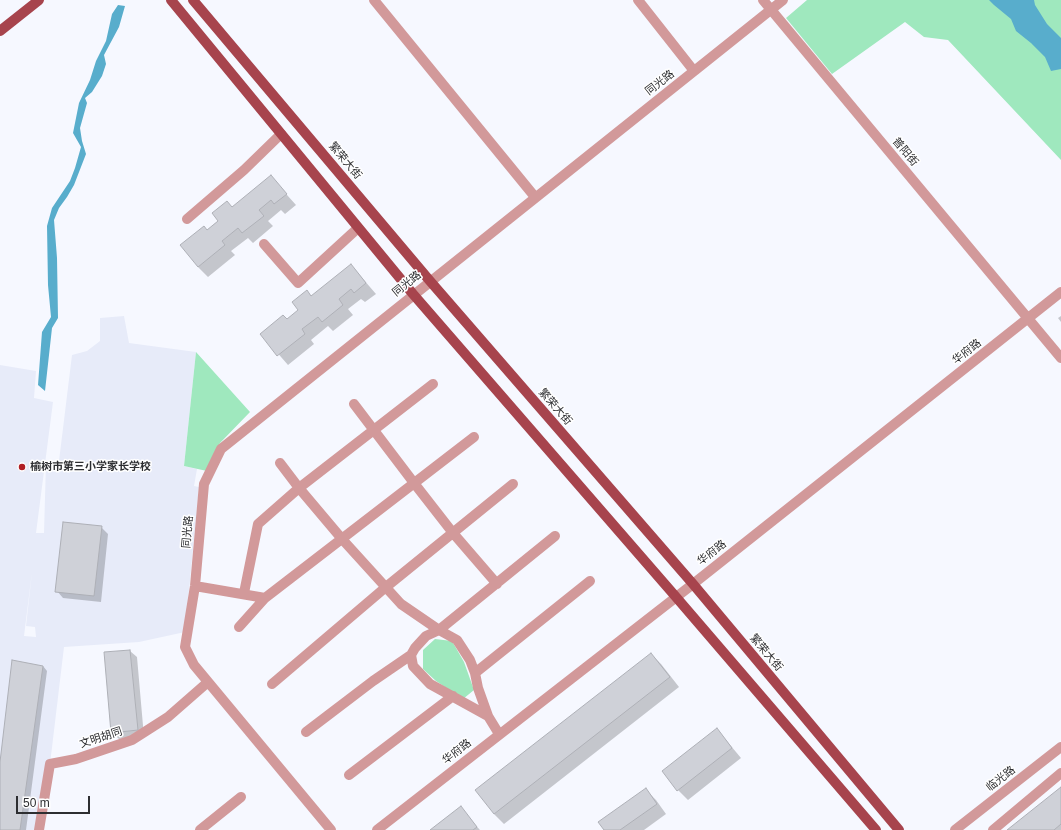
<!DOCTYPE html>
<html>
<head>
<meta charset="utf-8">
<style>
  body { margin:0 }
  #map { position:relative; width:1061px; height:830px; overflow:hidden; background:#f6f8ff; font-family:Arial,sans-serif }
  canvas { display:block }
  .scale { position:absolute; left:16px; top:796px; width:74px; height:18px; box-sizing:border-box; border:2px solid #2d2e31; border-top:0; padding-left:5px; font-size:12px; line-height:14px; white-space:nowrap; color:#2d2e31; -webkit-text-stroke:3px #fff; paint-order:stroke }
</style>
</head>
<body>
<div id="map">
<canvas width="1061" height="830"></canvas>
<div class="scale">50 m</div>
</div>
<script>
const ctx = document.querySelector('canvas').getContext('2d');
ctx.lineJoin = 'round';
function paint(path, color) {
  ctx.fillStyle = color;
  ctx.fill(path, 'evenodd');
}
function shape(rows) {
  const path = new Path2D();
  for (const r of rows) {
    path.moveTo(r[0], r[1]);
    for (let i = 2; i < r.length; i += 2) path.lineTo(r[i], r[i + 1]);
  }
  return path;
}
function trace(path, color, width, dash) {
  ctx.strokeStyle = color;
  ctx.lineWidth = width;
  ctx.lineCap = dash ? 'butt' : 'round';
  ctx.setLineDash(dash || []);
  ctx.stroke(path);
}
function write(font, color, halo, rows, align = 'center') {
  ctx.font = font + ' Arial,"Noto Sans SC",sans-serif';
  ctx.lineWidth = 3;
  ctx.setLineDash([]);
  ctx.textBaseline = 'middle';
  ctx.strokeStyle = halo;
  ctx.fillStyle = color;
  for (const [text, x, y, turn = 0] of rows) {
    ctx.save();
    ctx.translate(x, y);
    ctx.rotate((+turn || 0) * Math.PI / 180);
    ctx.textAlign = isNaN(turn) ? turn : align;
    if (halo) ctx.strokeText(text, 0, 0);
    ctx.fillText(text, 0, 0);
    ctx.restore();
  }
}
const built = shape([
  [124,316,129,343,196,352,184,466,197,469,194,486,199,487,185,632,139,642,64,647,50,764,38,830,0,830,0,365,36,371,34,398,53,402,36,533,44,533,46,463,59,461,72,355,87,351,100,341,100,318],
  [32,572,26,626,35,627,36,637,24,636]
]);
const green = shape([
  [807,0,1061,0,1061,160,948,40,924,37,905,22,832,74,786,18],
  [196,352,250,412,220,443,207,471,184,466],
  [435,639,452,641,464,662,474,690,463,699,436,681,423,669,423,650]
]);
const water = shape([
  [989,0,1034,0,1035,5,1047,24,1061,38,1061,69,1051,71,1045,57,1031,43,1016,31,1011,19,994,5],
  [118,5,125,6,119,27,104,55,106,64,102,76,92,92,85,98,87,103,80,128,82,141,86,154,74,185,67,197,59,208,54,220,57,258,58,318,52,328,45,391,38,385,42,332,51,317,48,285,47,226,52,208,70,181,75,168,81,147,73,133,79,103,90,80,96,61,106,41,112,14]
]);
const shadow = shape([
  [271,177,296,205,285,214,281,210,268,221,273,226,253,243,248,238,231,251,235,255,208,277,198,267,207,231,232,208],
  [351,265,376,294,365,302,361,299,348,309,353,315,333,331,328,326,311,340,314,344,288,365,261,334,287,320,299,310,307,291,312,297],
  [1061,316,1061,322,1058,318],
  [101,527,108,534,101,602,63,598,57,591],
  [130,651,137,657,144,737,119,739,112,732],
  [651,654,661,664,679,687,504,824,494,814],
  [43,666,47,671,26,830,0,830,0,770],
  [716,730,726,740,741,758,688,800,678,790],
  [1061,789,1061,830,1009,830],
  [646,790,656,800,666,814,644,830,605,830],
  [460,808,480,830,432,830]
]);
const building = shape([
  [271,175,287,194,274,204,271,200,259,210,264,216,242,233,238,228,222,241,225,245,198,267,180,245,204,226,207,230,218,221,212,213,227,201,232,207,271,175],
  [351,264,366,283,354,293,351,289,339,299,343,305,322,322,318,317,302,329,305,334,277,356,260,334,283,315,287,319,298,310,292,302,307,290,311,296,351,264],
  [63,522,102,526,94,596,55,592,63,522],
  [130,650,138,730,111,733,104,652,130,650],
  [651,653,670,677,494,814,475,790,651,653],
  [12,660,43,666,20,830,0,830,0,762,12,660],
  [717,728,732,748,677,791,662,771,717,728],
  [1061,787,1061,824,1054,830,1007,830,1061,787],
  [646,788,657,804,620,830,604,830,598,822,646,788],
  [461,806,477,827,473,830,430,830,461,806]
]);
const minor = shape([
  [374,0,535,197],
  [638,0,694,71],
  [763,0,1061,358],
  [187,219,244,170,281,134],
  [264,244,298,283,358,228],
  [354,404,414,483,453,533,497,584],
  [280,463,299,488,342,539,401,604,439,630,555,536],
  [195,586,265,598],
  [244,593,258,524,299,488,433,384],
  [239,627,265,598,474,437],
  [475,673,590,581],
  [272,684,386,587,513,484],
  [488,716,430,684,413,666,411,655,415,648,426,636,439,630,457,640,470,660,475,673,478,688,488,716,499,734],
  [306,732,373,681,411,655],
  [349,775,453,696],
  [39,830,50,764,76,759,132,740,168,717,208,682],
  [200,830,241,797],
  [331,830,194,665,185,647,195,586,204,484,221,449,783,0],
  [377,830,693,584,1061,292],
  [955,830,1061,747],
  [993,830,1061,773]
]);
const major = shape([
  [171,0,413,294,676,597,876,830],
  [193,0,430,281,693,584,899,830],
  [0,31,39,0]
]);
const markers = [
  [22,467,4,"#b11f25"]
];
const streetNames = [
  ["同光路",660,83,-38],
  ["普阳街",905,152,50],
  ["繁荣大街",345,161,50],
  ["同光路",407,284,-39],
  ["华府路",967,352,-38],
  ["繁荣大街",555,407,49],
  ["同光路",188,532,-85],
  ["华府路",712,553,-38],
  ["繁荣大街",766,653,50],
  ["文明胡同",101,738,-18],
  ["华府路",457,752,-38],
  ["临光路",1001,779,-38]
];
const poiNames = [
  ["榆树市第三小学家长学校",30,467]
];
paint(built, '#e7ebf9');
paint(green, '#9fe8be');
paint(water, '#58adcc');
paint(shadow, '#0003');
paint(building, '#cfd1d8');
trace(building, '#aeb0b7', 1);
trace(minor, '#d2999a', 10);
trace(major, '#a7444d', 10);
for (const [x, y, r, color] of markers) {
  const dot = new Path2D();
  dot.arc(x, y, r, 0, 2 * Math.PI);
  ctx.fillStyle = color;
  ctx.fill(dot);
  trace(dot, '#fff', 1.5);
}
write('11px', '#2d2e31', '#fff', streetNames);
write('bold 11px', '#2d2e31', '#fff', poiNames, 'left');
</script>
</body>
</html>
